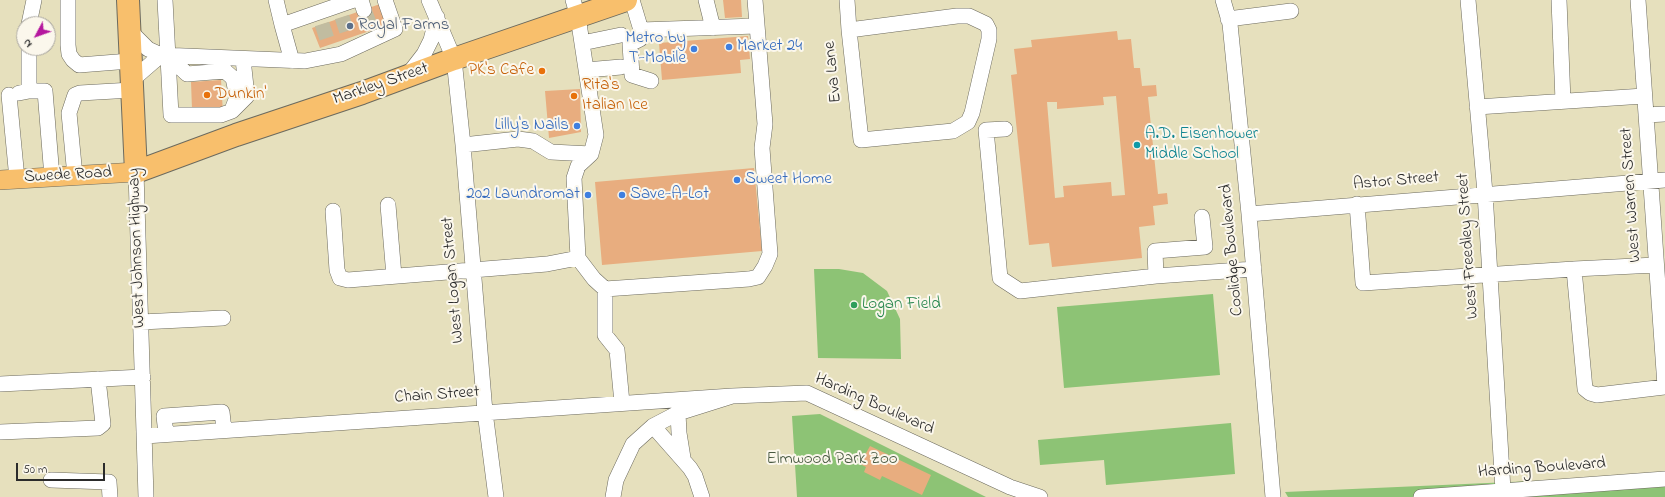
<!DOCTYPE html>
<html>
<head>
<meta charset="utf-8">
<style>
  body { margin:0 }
  #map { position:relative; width:1665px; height:497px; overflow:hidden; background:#e6e0bd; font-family:"Indie Flower",sans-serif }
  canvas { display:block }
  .north { position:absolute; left:16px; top:16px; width:40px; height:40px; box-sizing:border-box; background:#fbf7ec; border:1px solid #a8a59f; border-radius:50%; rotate:229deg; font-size:11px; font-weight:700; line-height:16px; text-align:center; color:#2b2b2b }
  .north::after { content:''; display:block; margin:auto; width:14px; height:18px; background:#b5179e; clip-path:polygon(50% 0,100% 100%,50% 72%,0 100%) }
  .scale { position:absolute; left:16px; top:463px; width:89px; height:18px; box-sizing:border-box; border:2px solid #2b2b2b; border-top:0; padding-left:5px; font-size:12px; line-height:14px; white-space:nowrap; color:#2b2b2b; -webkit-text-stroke:3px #fbf7ec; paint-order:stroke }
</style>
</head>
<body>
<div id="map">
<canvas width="1665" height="497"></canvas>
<div class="north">N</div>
<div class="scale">50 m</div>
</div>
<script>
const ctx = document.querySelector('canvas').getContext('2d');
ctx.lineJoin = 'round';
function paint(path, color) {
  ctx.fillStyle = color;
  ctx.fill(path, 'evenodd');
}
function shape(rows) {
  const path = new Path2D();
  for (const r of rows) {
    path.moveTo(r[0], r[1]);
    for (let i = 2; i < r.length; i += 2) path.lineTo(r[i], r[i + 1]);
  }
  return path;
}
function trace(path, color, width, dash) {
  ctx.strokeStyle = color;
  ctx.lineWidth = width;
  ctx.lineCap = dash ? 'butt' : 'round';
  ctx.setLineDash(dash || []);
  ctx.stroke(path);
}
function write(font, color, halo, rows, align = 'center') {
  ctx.font = font + ' "Indie Flower",sans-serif';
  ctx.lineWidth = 4;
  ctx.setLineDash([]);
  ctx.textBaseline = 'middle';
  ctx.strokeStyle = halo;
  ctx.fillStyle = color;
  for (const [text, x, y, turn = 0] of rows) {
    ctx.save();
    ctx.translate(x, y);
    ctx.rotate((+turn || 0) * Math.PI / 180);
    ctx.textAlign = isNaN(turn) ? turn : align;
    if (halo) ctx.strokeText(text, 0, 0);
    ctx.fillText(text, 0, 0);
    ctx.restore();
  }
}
const green = shape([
  [814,269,839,269,863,273,887,291,900,319,901,359,818,358],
  [1213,294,1220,375,1064,388,1057,307],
  [820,414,986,497,797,497,792,416],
  [1231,423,1235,474,1106,485,1104,460,1040,465,1038,440],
  [1665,473,1665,497,1288,497,1285,492,1555,480]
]);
const building = shape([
  [723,0,741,0,742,17,725,18],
  [380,4,387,25,320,48,312,28],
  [1117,31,1118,40,1131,39,1134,68,1140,68,1142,86,1156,85,1157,96,1148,97,1158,194,1167,193,1168,204,1153,206,1155,225,1139,227,1142,258,1052,267,1049,243,1029,245,1011,75,1017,74,1014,49,1032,47,1031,40],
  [1116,96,1125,195,1112,196,1111,182,1063,186,1064,197,1055,198,1047,102,1057,102,1057,109,1104,105,1103,97],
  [748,36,750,59,740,60,741,73,662,80,659,43],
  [221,80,223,113,192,109,191,82],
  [580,89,581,132,549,138,545,91],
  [754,168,762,251,602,265,595,182],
  [870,446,931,475,922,495,882,476,880,480,864,472,866,467,860,464]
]);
const minorTunnel = shape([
  [364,10,372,30],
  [342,17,349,38],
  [322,24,329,45]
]);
const minor = shape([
  [68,0,68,45,69,54,73,60,79,65,130,61],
  [165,0,171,115,221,115,232,111,247,96,243,59],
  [276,0,282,25],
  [361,0,364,10],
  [429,0,454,59,463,145,485,412,496,497],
  [573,0,578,17,596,135,591,154,578,166,574,178,578,258,594,279,605,289,605,335,617,350,622,403],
  [632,0,641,30,756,26],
  [706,0,713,28],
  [847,0,849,30,861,140,953,131,968,122,972,113,989,39,989,30,986,24,969,16,957,16,849,30],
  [1223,0,1230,24,1249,214,1273,497],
  [1468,0,1485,193,1503,490],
  [1559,0,1563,101],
  [1638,0,1665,386],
  [1228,19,1291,11],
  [29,24,34,0],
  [129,30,148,49,161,55,305,61,341,54,395,29,385,0],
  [641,30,640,39,630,44,632,75,651,81],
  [582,43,621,35],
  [167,55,187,74,225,71,233,78,237,97,232,110],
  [292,61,282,25,354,0],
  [586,70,621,67],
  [407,76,424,54,431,40,437,17],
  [131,81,161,55],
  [29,91,45,91,52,177],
  [19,93,29,91,29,48],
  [9,95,17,179],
  [1477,107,1644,96],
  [1646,115,1665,114],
  [1005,129,986,130,1000,278,1020,291,1156,276,1254,269],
  [463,145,518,139,533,141,551,152,591,154],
  [136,172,146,497],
  [75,176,69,113,75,95,80,93,132,90],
  [1357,204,1363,283,1574,269,1656,265],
  [388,205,394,276],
  [333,211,337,270,340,278,348,280,547,264,578,258],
  [1249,214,1665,180],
  [1574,269,1585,389,1590,393,1597,395,1665,387],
  [1156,276,1155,251,1205,247,1202,217],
  [605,289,749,279,758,277,765,266,770,254,762,148,765,124,755,0],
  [141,322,223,318],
  [0,384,143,377],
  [678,413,679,433,683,458],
  [653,426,690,468,695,476,702,497],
  [0,432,98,428,103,424,98,379],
  [166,434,164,416,222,412,224,430],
  [145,436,732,396],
  [51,480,109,482,110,497],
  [613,497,616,480,633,444,653,426,678,413,732,396,807,393,1010,487,1040,497],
  [1421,497,1665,479]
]);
const major = shape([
  [0,180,136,172]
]);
const highway = shape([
  [128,0,136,172,236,135,362,93,454,59,626,0]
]);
const markers = [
  [350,26,4,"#5c6f8a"],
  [729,47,4,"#3f7fe0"],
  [694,49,4,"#3f7fe0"],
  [542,71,4,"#e8710a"],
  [207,95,4,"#e8710a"],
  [574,96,4,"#e8710a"],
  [577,126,4,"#3f7fe0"],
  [1137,145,4,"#0f9aa8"],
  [737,180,4,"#3f7fe0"],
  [588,195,4,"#3f7fe0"],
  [622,195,4,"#3f7fe0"],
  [854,305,4,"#2e9e5b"]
];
const serviceNames = [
  ["Royal Farms",358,26]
];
const shopNames = [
  ["Metro by",686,39],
  ["T-Mobile",686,59],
  ["Market 24",737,47,"left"],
  ["Lilly's Nails",569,126],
  ["Sweet Home",745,180,"left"],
  ["202 Laundromat",580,195],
  ["Save-A-Lot",630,195,"left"]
];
const foodNames = [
  ["PK's Cafe",534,71,"right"],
  ["Rita's",582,86],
  ["Italian Ice",582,106],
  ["Dunkin'",215,95]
];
const streetNames = [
  ["Eva Lane",834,72,-96],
  ["Markley Street",381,85,-19],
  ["Swede Road",68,176,-3],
  ["Astor Street",1396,182,-5],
  ["West Warren Street",1632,195,-94],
  ["West Freedley Street",1469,246,-94],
  ["West Johnson Highway",138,248,-92],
  ["Coolidge Boulevard",1233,250,-95],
  ["West Logan Street",454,280,-95],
  ["Chain Street",437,396,-4],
  ["Harding Boulevard",874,405,24],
  ["Harding Boulevard",1542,469,-4]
];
const cultureNames = [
  ["A.D. Eisenhower",1145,135],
  ["Middle School",1145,155]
];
const leisureNames = [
  ["Logan Field",862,305]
];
const parkNames = [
  ["Elmwood Park Zoo",832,460]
];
paint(green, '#8dc375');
paint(building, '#e8ad7f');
trace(minorTunnel, '#c1bca0', 15, [15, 8]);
trace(minor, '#6c6a5e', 16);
trace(major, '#6c6a5e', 20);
trace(highway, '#6c6a5e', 24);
trace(minor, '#fff', 15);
trace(major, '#f8bf6c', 19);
trace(highway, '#f8bf6c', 22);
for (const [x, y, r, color] of markers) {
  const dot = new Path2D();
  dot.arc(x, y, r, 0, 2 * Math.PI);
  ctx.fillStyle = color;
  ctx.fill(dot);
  trace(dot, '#fbf7ec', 1.5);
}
write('17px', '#4e5e75', '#fbf7ec', serviceNames, 'left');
write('17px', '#366cbe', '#fbf7ec', shopNames, 'right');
write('17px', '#c56008', '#fbf7ec', foodNames, 'left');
write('17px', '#2b2b2b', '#fbf7ec', streetNames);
write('17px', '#0d838f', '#fbf7ec', cultureNames, 'left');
write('17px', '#27864d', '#fbf7ec', leisureNames, 'left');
write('17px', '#485941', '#fbf7ec', parkNames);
</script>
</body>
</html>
